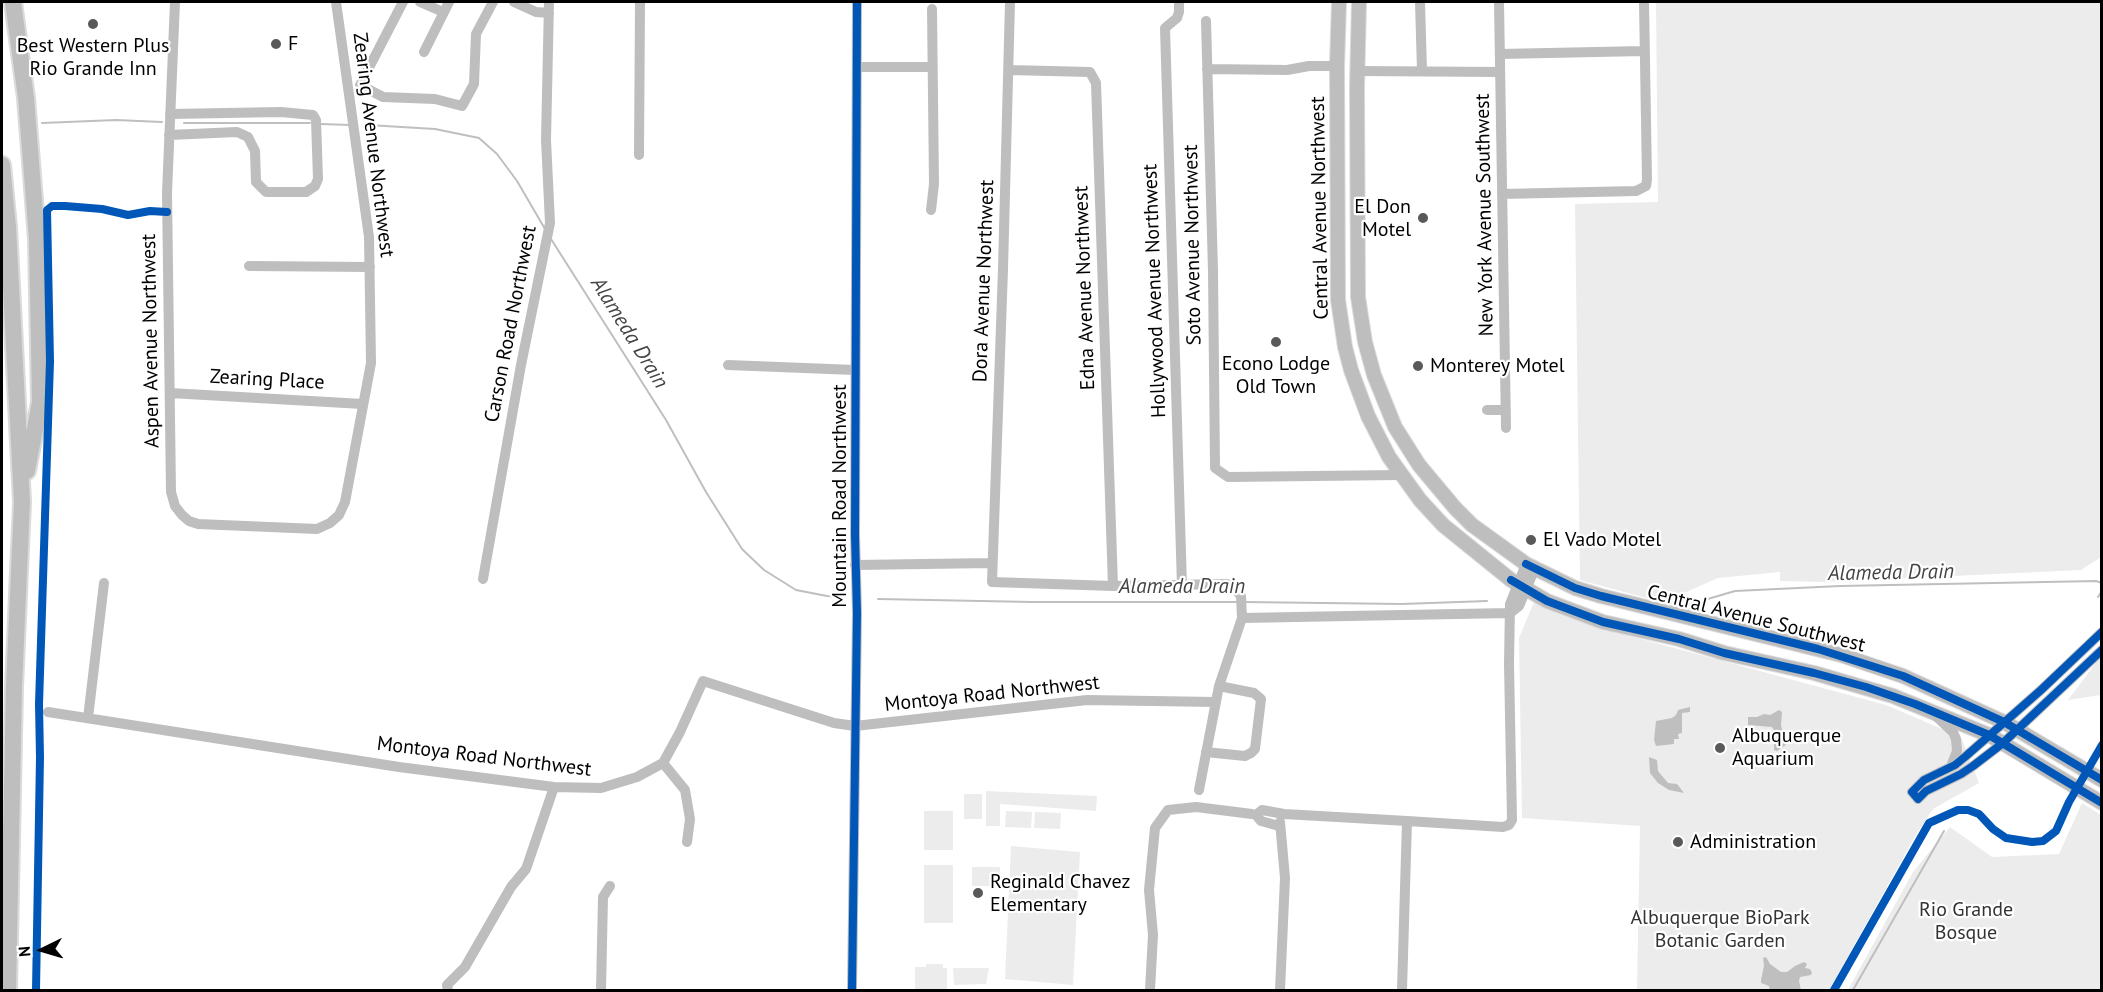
<!DOCTYPE html>
<html>
<head>
<meta charset="utf-8">
<style>
  body { margin:0 }
  #map { position:relative; width:2103px; height:992px; overflow:hidden; background:#fff; font-family:"PT Sans",sans-serif }
  canvas { display:block }
  .frame { position:absolute; inset:0; border:3px solid #000; pointer-events:none }
  .north { position:absolute; left:12px; top:920px; width:60px; height:60px; -webkit-text-stroke:4px #fff; paint-order:stroke; rotate:265deg; font-size:16px; font-weight:700; line-height:24px; text-align:center; color:#000 }
  .north::after { content:''; display:block; margin:auto; width:21px; height:27px; background:#000; clip-path:polygon(50% 0,100% 100%,50% 72%,0 100%) }
</style>
</head>
<body>
<div id="map">
<canvas width="2103" height="992"></canvas>
<div class="frame"></div>
<div class="north">N</div>
</div>
<script>
const ctx = document.querySelector('canvas').getContext('2d');
ctx.lineJoin = 'round';
function paint(path, color) {
  ctx.fillStyle = color;
  ctx.fill(path, 'evenodd');
}
function shape(rows) {
  const path = new Path2D();
  for (const r of rows) {
    path.moveTo(r[0], r[1]);
    for (let i = 2; i < r.length; i += 2) path.lineTo(r[i], r[i + 1]);
  }
  return path;
}
function trace(path, color, width, dash) {
  ctx.strokeStyle = color;
  ctx.lineWidth = width;
  ctx.lineCap = dash ? 'butt' : 'round';
  ctx.setLineDash(dash || []);
  ctx.stroke(path);
}
function write(font, color, halo, rows, align = 'center') {
  ctx.font = font + ' "PT Sans",sans-serif';
  ctx.lineWidth = 4.5;
  ctx.setLineDash([]);
  ctx.textBaseline = 'middle';
  ctx.strokeStyle = halo;
  ctx.fillStyle = color;
  for (const [text, x, y, turn = 0] of rows) {
    ctx.save();
    ctx.translate(x, y);
    ctx.rotate((+turn || 0) * Math.PI / 180);
    ctx.textAlign = isNaN(turn) ? turn : align;
    if (halo) ctx.strokeText(text, 0, 0);
    ctx.fillText(text, 0, 0);
    ctx.restore();
  }
}
const green = shape([
  [1656,2,2101,2,2102,555,2098,559,2081,570,1823,582,1780,581,1780,572,1718,578,1684,593,1672,605,1580,580,1575,204,1658,202],
  [1534,602,1561,615,1593,626,1886,705,1961,737,1979,783,1933,809,1917,833,1829,990,1637,990,1640,826,1522,818,1519,638],
  [2101,656,2101,695,2068,700],
  [986,791,1097,796,1096,811,1000,804,1000,826,986,826],
  [964,794,982,794,982,819,964,819],
  [2082,803,2101,815,2101,990,1848,990,1913,872,1950,827,1992,857,2059,854],
  [924,811,953,811,953,850,924,850],
  [1006,811,1032,812,1031,828,1005,827],
  [1035,812,1061,813,1060,829,1034,828],
  [1011,846,1080,852,1073,985,1005,979],
  [924,865,953,865,953,923,924,923],
  [972,867,1000,867,1000,886,972,886],
  [926,964,943,964,943,968,947,968,947,990,915,990,915,967,926,967],
  [953,968,989,968,986,984,954,985]
]);
const water = shape([
  [1690,707,1690,712,1682,713,1682,733,1678,734,1679,739,1674,739,1674,744,1656,746,1654,740,1656,721,1672,718,1676,715,1678,710],
  [1779,710,1782,712,1781,726,1787,744,1777,751,1774,750,1774,730,1772,727,1748,725,1748,717,1757,717,1764,714,1770,715],
  [1649,757,1657,760,1658,771,1668,783,1677,784,1684,793,1669,790,1658,783,1650,773],
  [1766,957,1770,964,1781,972,1787,972,1795,966,1804,962,1807,964,1805,968,1810,969,1812,973,1811,975,1800,977,1799,981,1801,990,1770,990,1769,986,1761,983,1761,980,1764,966,1763,958]
]);
const stream = shape([
  [42,123,116,120,162,122],
  [184,123,310,123],
  [321,124,350,125],
  [368,125,435,129,479,138,497,154,517,181,545,229],
  [551,239,666,420,706,492,742,549,764,570,796,590,827,596,843,597],
  [2098,597,2102,591],
  [878,599,1032,602,1238,602],
  [1244,602,1402,604,1487,601],
  [1684,606,1735,591,1840,586,2096,581,2102,583],
  [1853,990,1944,831]
]);
const minor = shape([
  [175,2,167,193,171,492,175,506,182,515,189,521,198,524,317,529,330,523,339,515,345,502,371,363,369,237,336,2],
  [403,2,360,85,383,97,435,99,462,106,474,84,476,34,493,2],
  [420,2,443,12],
  [514,2,536,12,549,13],
  [1010,2,1003,269,992,582,1113,586,1227,584,1235,589,1241,596,1242,618,1219,686,1199,790],
  [1179,2,1179,12,1177,18,1165,28,1182,586],
  [1420,2,1422,71],
  [1499,2,1506,428],
  [1206,21,1213,271,1215,468,1228,477,1400,475],
  [424,52,449,2],
  [1500,54,1644,51],
  [858,67,931,67],
  [1207,69,1287,70,1309,66,1337,66],
  [1009,70,1090,72,1096,83,1113,586],
  [1357,71,1500,72],
  [169,135,237,132,248,137,255,151,256,182,266,192,306,192,315,186,318,179,316,120,313,115,281,112,170,114],
  [639,155,640,2],
  [1502,194,1636,191,1646,186,1647,180,1644,2],
  [931,210,934,184,932,9],
  [249,266,370,267],
  [728,365,855,370],
  [170,393,363,404],
  [1487,410,1506,410],
  [855,565,992,563],
  [483,579,521,365,550,223,546,140,549,2],
  [1510,613,1519,606,1535,568],
  [1242,618,1510,613],
  [2102,632,2041,690,1966,756,1955,765,1924,780,1912,792,1918,799,1926,791,1961,774,1973,766,2003,743,2102,650],
  [48,712,399,767,554,787,601,788,637,777,663,763,680,732,703,681,834,723,855,726,1087,700,1216,702],
  [1936,716,1953,732,1956,739,1957,751,1951,766],
  [88,718,104,583],
  [1206,752,1245,756,1251,753,1255,749,1261,699,1254,693,1219,686],
  [663,763,685,790,690,819,687,842],
  [1256,815,1262,810,1284,814,1407,821,1503,827,1509,825,1512,820,1509,664,1510,604,1526,564],
  [1280,822,1285,878,1280,990],
  [448,990,447,985,465,967,511,887,526,869,554,787],
  [601,990,603,897,610,886],
  [852,990,857,613,855,535,857,2],
  [1150,990,1153,935,1149,890,1155,828,1168,810,1196,807,1252,814,1256,815,1261,821,1279,826],
  [1402,990,1407,821]
]);
const major = shape([
  [1339,2,1337,66,1338,300,1345,347,1351,370,1368,416,1389,457,1420,500,1443,525,1511,580,1547,601,1603,622,1679,639,1724,653,1814,673,1893,696,1989,735,2102,803],
  [1359,2,1357,87,1358,297,1365,342,1374,375,1395,427,1419,465,1455,508,1472,525,1526,564,1575,588,1601,596,1841,655,1903,676,2004,722,2102,780]
]);
const highway = shape([
  [13,2,26,98,37,239,40,402,27,471],
  [2,165,8,227,22,502,14,687,8,990]
]);
const cycleway = shape([
  [1526,564,1575,588,1601,596,1818,649,1903,676,2004,722,2102,780],
  [1511,580,1547,601,1603,622,1679,639,1724,653,1814,673,1866,687,1915,704,1989,735,2102,803],
  [2102,632,2041,690,1966,756,1955,765,1924,780,1912,792,1918,799,1926,791,1961,774,1973,766,2003,743,2102,650],
  [36,990,40,757,39,704,50,361,47,210,52,206,65,206,102,209,128,215,150,211,167,212],
  [852,990,857,613,855,535,857,2],
  [1834,990,1929,823,1958,810,1968,810,1979,814,1993,829,2006,838,2032,842,2043,841,2056,831,2069,802,2102,745]
]);
const markers = [
  [93,24,6,"#595959"],
  [276,44,6,"#595959"],
  [1423,218,6,"#595959"],
  [1276,342,6,"#595959"],
  [1418,366,6,"#595959"],
  [1531,540,6,"#595959"],
  [1720,748,6,"#595959"],
  [1678,842,6,"#595959"],
  [978,893,6,"#595959"]
];
const poiNames = [
  ["F",288,44],
  ["Best Western Plus",93,46,"center"],
  ["Rio Grande Inn",93,69,"center"],
  ["El Don",1411,207,"right"],
  ["Motel",1411,230,"right"],
  ["Econo Lodge",1276,364,"center"],
  ["Old Town",1276,387,"center"],
  ["Monterey Motel",1430,366],
  ["El Vado Motel",1543,540],
  ["Albuquerque",1732,736],
  ["Aquarium",1732,759],
  ["Administration",1690,842],
  ["Reginald Chavez",990,882],
  ["Elementary",990,905]
];
const streetNames = [
  ["Zearing Avenue Northwest",373,145,83],
  ["Central Avenue Northwest",1320,208,-91],
  ["New York Avenue Southwest",1485,215,-91],
  ["Soto Avenue Northwest",1193,245,-91],
  ["Dora Avenue Northwest",984,281,-88],
  ["Edna Avenue Northwest",1085,288,-92],
  ["Hollywood Avenue Northwest",1155,291,-92],
  ["Carson Road Northwest",511,324,-79],
  ["Aspen Avenue Northwest",151,341,-91],
  ["Zearing Place",267,380,3],
  ["Mountain Road Northwest",840,496,-90],
  ["Central Avenue Southwest",1756,619,14],
  ["Montoya Road Northwest",992,694,-6],
  ["Montoya Road Northwest",484,757,7]
];
const parkNames = [
  ["Rio Grande",1966,910],
  ["Bosque",1966,933],
  ["Albuquerque BioPark",1720,918],
  ["Botanic Garden",1720,941]
];
const waterNames = [
  ["Alameda Drain",629,333,58],
  ["Alameda Drain",1891,573,-1],
  ["Alameda Drain",1182,587]
];
paint(green, '#ececec');
paint(water, '#bfbfbf');
trace(stream, '#bfbfbf', 2);
trace(major, '#dbdbdb', 16);
trace(highway, '#dbdbdb', 20);
trace(minor, '#bebebe', 10);
trace(major, '#bebebe', 14);
trace(highway, '#bebebe', 16);
trace(cycleway, '#0057b8', 8);
for (const [x, y, r, color] of markers) {
  const dot = new Path2D();
  dot.arc(x, y, r, 0, 2 * Math.PI);
  ctx.fillStyle = color;
  ctx.fill(dot);
  trace(dot, '#fff', 2);
}
write('20px', '#000', '#fff', poiNames, 'left');
write('20px', '#000', '#fff', streetNames);
write('20px', '#333', '#fff', parkNames);
write('italic 21px', '#444', '#fff', waterNames);
</script>
</body>
</html>
